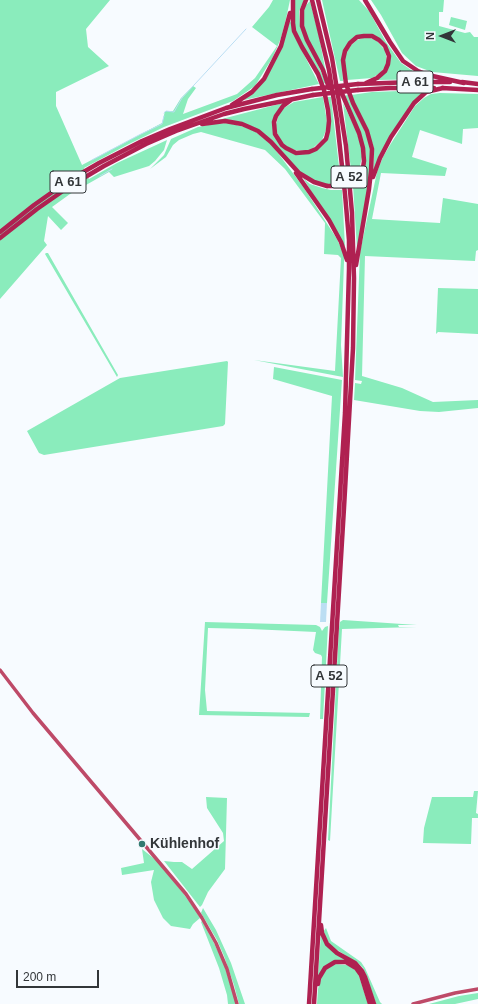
<!DOCTYPE html>
<html>
<head>
<meta charset="utf-8">
<style>
  body { margin:0 }
  #map { position:relative; width:478px; height:1004px; overflow:hidden; background:#f7fbff; font-family:Arial,sans-serif }
  canvas { display:block }
  .north { position:absolute; left:422px; top:16px; width:40px; height:40px; -webkit-text-stroke:3px #f7fbff; paint-order:stroke; rotate:270deg; font-size:11px; font-weight:700; line-height:16px; text-align:center; color:#323639 }
  .north::after { content:''; display:block; margin:auto; width:14px; height:18px; background:#323639; clip-path:polygon(50% 0,100% 100%,50% 72%,0 100%) }
  .scale { position:absolute; left:16px; top:970px; width:83px; height:18px; box-sizing:border-box; border:2px solid #323639; border-top:0; padding-left:5px; font-size:12px; line-height:14px; white-space:nowrap; color:#323639; -webkit-text-stroke:3px #f7fbff; paint-order:stroke }
</style>
</head>
<body>
<div id="map">
<canvas width="478" height="1004"></canvas>
<div class="north">N</div>
<div class="scale">200 m</div>
</div>
<script>
const ctx = document.querySelector('canvas').getContext('2d');
ctx.lineJoin = 'round';
function paint(path, color) {
  ctx.fillStyle = color;
  ctx.fill(path, 'evenodd');
}
function shape(rows) {
  const path = new Path2D();
  for (const r of rows) {
    path.moveTo(r[0], r[1]);
    for (let i = 2; i < r.length; i += 2) path.lineTo(r[i], r[i + 1]);
  }
  return path;
}
function trace(path, color, width, dash) {
  ctx.strokeStyle = color;
  ctx.lineWidth = width;
  ctx.lineCap = dash ? 'butt' : 'round';
  ctx.setLineDash(dash || []);
  ctx.stroke(path);
}
function write(font, color, halo, rows, align = 'center') {
  ctx.font = font + ' Arial,sans-serif';
  ctx.lineWidth = 3;
  ctx.setLineDash([]);
  ctx.textBaseline = 'middle';
  ctx.strokeStyle = halo;
  ctx.fillStyle = color;
  for (const [text, x, y, turn = 0] of rows) {
    ctx.save();
    ctx.translate(x, y);
    ctx.rotate((+turn || 0) * Math.PI / 180);
    ctx.textAlign = isNaN(turn) ? turn : align;
    if (halo) ctx.strokeText(text, 0, 0);
    ctx.fillText(text, 0, 0);
    ctx.restore();
  }
}
const green = shape([
  [0,0,110,0,86,29,88,47,109,66,56,92,56,106,82,165,162,123,165,111,173,111,181,98,193,86,196,88,188,99,183,114,237,94,255,78,277,46,252,27,269,7,273,0,290,0,286,19,281,38,273,57,255,86,233,101,164,127,127,145,84,168,89,179,117,163,167,140,164,150,155,161,149,166,114,177,109,172,70,194,52,207,68,223,61,230,48,216,44,241,47,245,0,299],
  [295,0,304,0,299,11,300,25,326,83,322,84,296,33,294,22],
  [322,0,359,0,369,11,386,42,401,63,417,74,433,79,377,80,384,74,389,54,377,38,356,37,342,60,343,81,340,81],
  [371,0,444,0,443,12,439,12,439,26,465,33,470,32,474,37,478,37,478,76,432,72,416,66,402,53,381,15],
  [310,1,319,36,327,79,304,31,302,17,305,6],
  [451,17,467,21,465,30,449,25],
  [290,20,298,43,319,84,244,100,256,90,282,46],
  [368,37,376,40,385,50,387,61,385,67,380,73,372,78,347,80,344,58,349,47,357,40,363,38],
  [428,90,409,107,373,172,374,155,373,145,351,95,372,92],
  [440,93,478,94,478,128,463,129,462,144,420,130,412,157,447,168,445,176,381,173,372,219,440,223,443,198,478,204,478,250,476,251,475,261,365,256,362,376,402,388,433,402,478,400,478,408,439,412,420,411,354,400,355,383,361,384,362,381,355,380,360,252,377,172,383,157,390,145,415,106,424,98,431,94],
  [348,95,367,136,370,146,371,169,357,249,353,185,363,173,366,157,365,150,344,96],
  [323,97,327,122,327,128,322,140,313,148,308,151,295,150,289,148,283,144,277,133,276,125,278,117,282,109,294,102],
  [327,97,331,97,341,184,322,184,307,178,297,170,254,127,218,120,287,102,280,107,273,129,286,150,309,153,327,138],
  [343,103,356,130,361,146,362,157,359,170,352,178],
  [228,123,245,127,256,132,272,145,304,188,337,239,344,255,344,262,341,345,343,377,254,360,335,371,341,258,338,255,324,254,325,223,285,169,265,150,201,132,193,134,179,140,173,145,166,157,150,169,164,155,171,139,198,127,213,124],
  [303,178,310,184,322,188,331,190,342,190,345,247],
  [46,253,48,253,118,375,117,377,45,254],
  [438,288,478,289,478,334,438,332,436,334],
  [227,361,228,362,225,424,223,426,44,455,39,453,27,431,120,378],
  [274,367,342,380,327,603,321,603,332,396,273,379],
  [343,620,417,625,398,625,399,627,417,627,342,629,330,841,328,840,339,628,340,622],
  [205,622,316,625,320,627,322,631,325,627,328,626,323,719,320,719,322,657,321,655,315,653,313,650,316,632,250,629,208,628,205,690,207,711,310,713,309,717,199,715],
  [474,791,478,791,476,813,478,814,478,818,472,818,471,844,423,843,424,828,432,797,473,797],
  [206,797,227,798,225,869,208,892,202,905,200,907,164,861,174,862,182,862,192,869,224,841,223,833,207,808],
  [142,849,156,860,183,893,196,911,200,918,193,924,190,929,171,926,163,918,154,900,151,882,154,870,122,875,121,868,144,863],
  [203,908,216,930,231,963,245,1004,239,1004,234,985,224,956,217,940,201,913],
  [202,921,213,941,224,964,236,1004,228,1004,227,995,219,968,201,922],
  [326,928,331,941,361,962,365,968,380,1002,382,1004,376,1004,367,977,363,968,359,964,331,946,327,940,323,932],
  [321,933,324,941,352,962,365,982,352,964,334,962,318,976],
  [334,964,347,965,351,966,358,973,368,1004,317,1004,318,989,321,978,326,969],
  [478,993,478,999,455,1004,429,1004,459,996]
]);
const water = shape([
  [321,603,327,603,326,622,320,622]
]);
const stream = shape([
  [164,113,166,111,174,112,182,98,246,29],
  [92,160,139,135,162,124,164,116],
  [100,176,112,169]
]);
const major = shape([
  [0,670,33,713,186,894,202,918,216,943,227,969,237,1004],
  [413,1004,455,993,478,989]
]);
const highway = shape([
  [306,0,302,10,302,26,307,40,323,70,329,88],
  [365,0,390,42,403,61,418,71,428,75,464,83],
  [462,82,478,84],
  [358,84,414,82,450,82],
  [442,88,478,90],
  [340,89,359,133,363,148,364,161,363,168,357,177],
  [358,90,390,88,434,88],
  [291,100,283,106,276,116,274,122,275,134,282,145,286,148,296,153,309,152,316,149,326,139,328,131,329,121,328,110,324,90,318,74,302,47,294,31,293,23,293,0],
  [232,105,252,92,264,79,281,46,290,13],
  [202,124,225,121,242,124,249,127,258,131,271,142,299,173,314,182,327,186],
  [296,173,329,220,341,242,347,260],
  [373,177,380,158,391,137,414,103,426,92,443,88],
  [0,232,34,205,68,181,99,163,142,141,170,129,226,108,277,95,312,89],
  [0,238,37,209,70,186,104,166,146,144,176,131,224,114,244,109,313,95],
  [356,265,369,189,371,171,372,149,367,131,353,103,346,84,343,60,345,51,350,43,357,37,364,36,372,36,379,40,385,46,389,56,388,64,385,71,377,78,366,83],
  [321,925,322,933,327,944,337,953,355,963,362,971,365,977,374,1004],
  [318,984,319,978,325,968,335,962,346,962,356,968,361,975,370,1004],
  [309,1004,345,413,349,269,349,240,345,194,337,120,329,70,312,0],
  [314,1004,344,508,353,348,354,278,352,213,346,146,332,58,318,0]
]);
const highwayBridge = shape([
  [312,89,358,84],
  [313,95,358,90],
  [327,186,343,186,351,182,357,177]
]);
const markers = [
  [142,844,4,"#337a72"]
];
const shields = [
  [415,82,36],
  [349,177,36],
  [68,182,36],
  [329,676,36]
];
const shieldNames = [
  ["A 61",415,82],
  ["A 52",349,177],
  ["A 61",68,182],
  ["A 52",329,676]
];
const poiNames = [
  ["Kühlenhof",150,844]
];
paint(green, '#8aecbc');
paint(water, '#bbdef3');
trace(stream, '#bbdef3', 1);
trace(major, '#be4a68', 3.5);
trace(highway, '#af2151', 4.5);
trace(highwayBridge, '#af2151', 4.5);
for (const [x, y, r, color] of markers) {
  const dot = new Path2D();
  dot.arc(x, y, r, 0, 2 * Math.PI);
  ctx.fillStyle = color;
  ctx.fill(dot);
  trace(dot, '#f7fbff', 1.5);
}
for (const [x, y, w] of shields) {
  const box = new Path2D();
  box.roundRect(x - w / 2, y - 11, w, 22, 3);
  ctx.fillStyle = '#f7fbff';
  ctx.fill(box);
  trace(box, '#323639', 1);
}
write('bold 13px', '#323639', null, shieldNames);
write('bold 14px', '#323639', '#f7fbff', poiNames, 'left');
</script>
</body>
</html>
